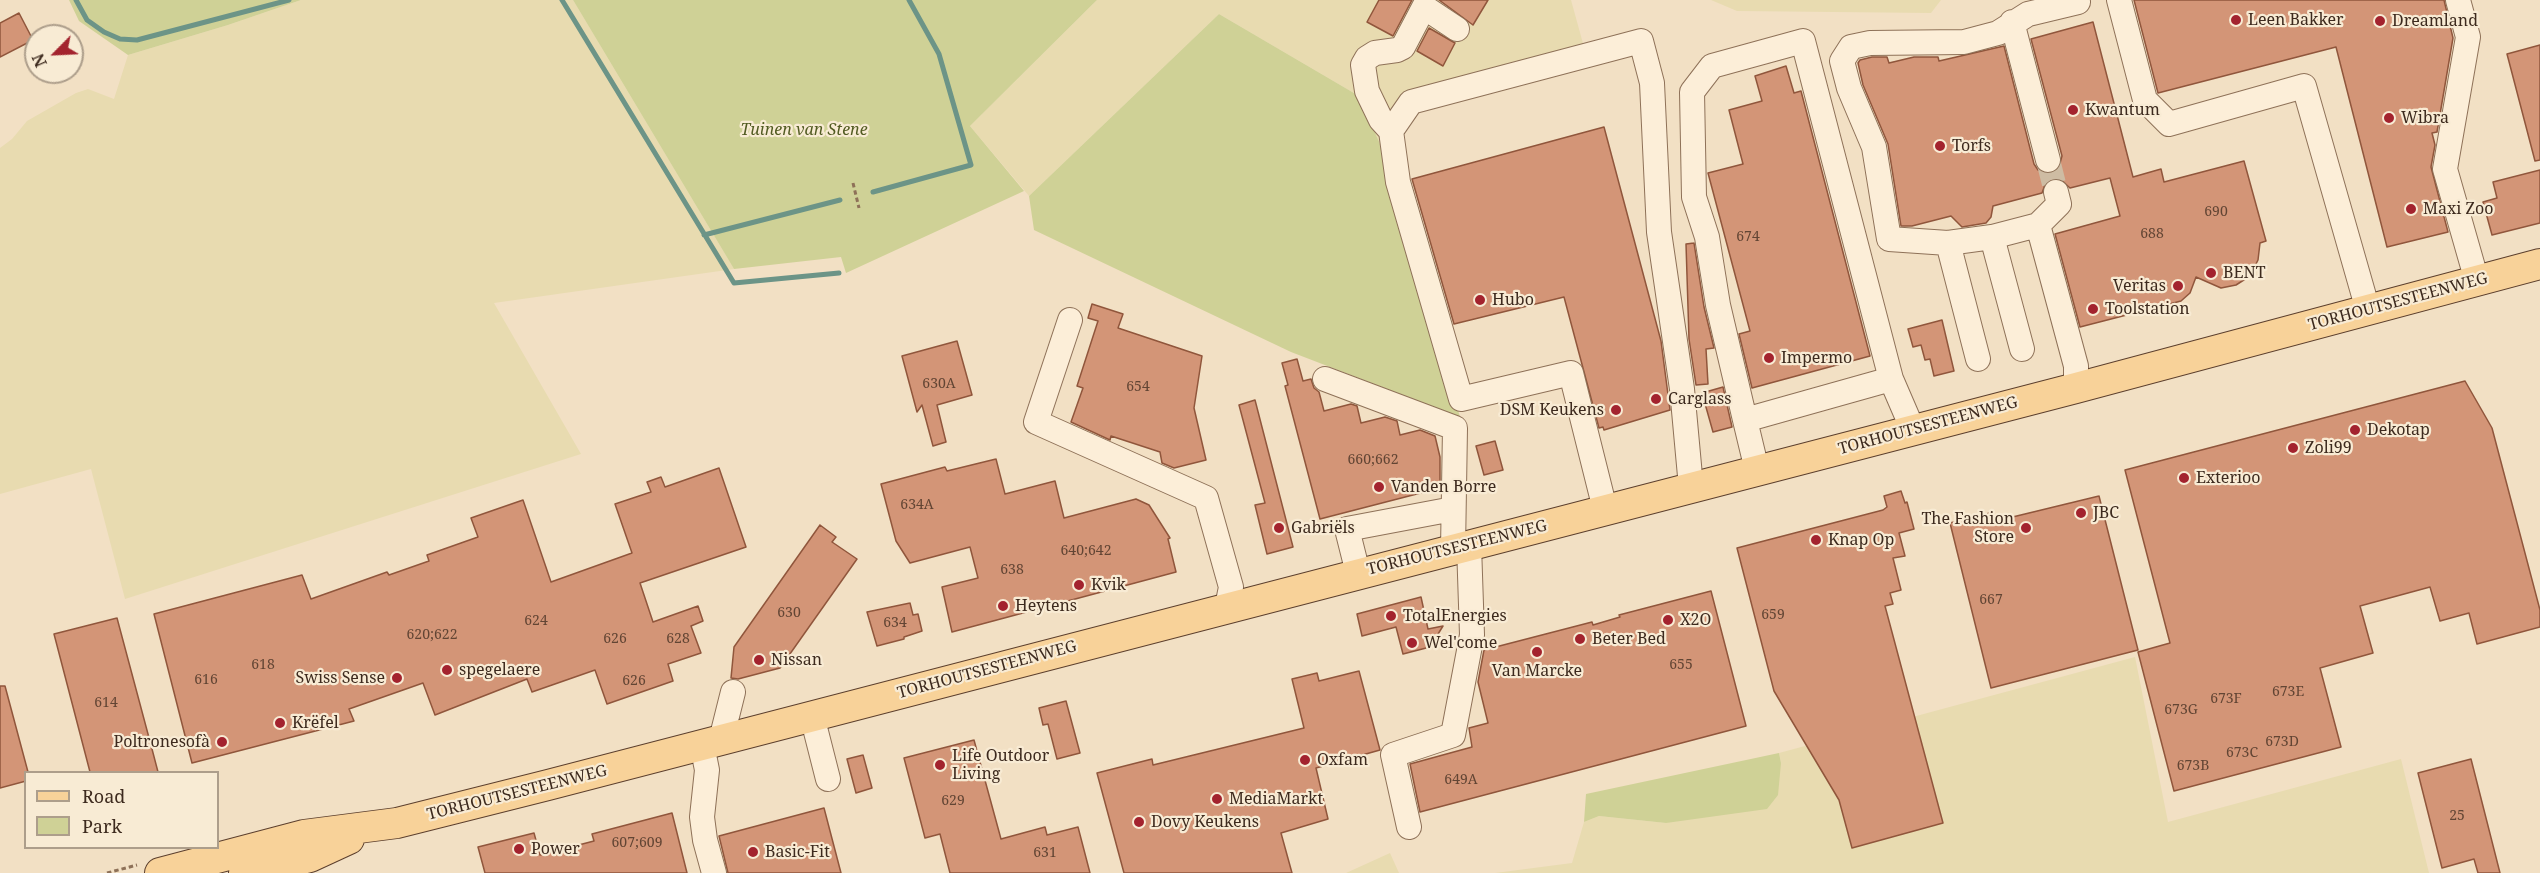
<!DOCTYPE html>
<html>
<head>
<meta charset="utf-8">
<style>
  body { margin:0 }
  #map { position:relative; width:2540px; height:873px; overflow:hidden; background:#f2e0c4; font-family:"Noto Serif",serif }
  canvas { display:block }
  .legend { position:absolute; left:24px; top:771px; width:195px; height:78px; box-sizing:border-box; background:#f8ebd4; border:2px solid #ad9e8b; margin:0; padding:8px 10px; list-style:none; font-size:18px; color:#3d2a1e }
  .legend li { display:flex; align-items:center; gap:12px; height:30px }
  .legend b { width:30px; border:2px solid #ad9e8b }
  .north { position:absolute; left:24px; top:24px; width:60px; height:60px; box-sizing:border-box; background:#f8ebd4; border:2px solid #ad9e8b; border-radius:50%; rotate:246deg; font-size:16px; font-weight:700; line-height:24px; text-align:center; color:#3d2a1e }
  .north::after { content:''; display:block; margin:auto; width:21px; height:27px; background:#a3232e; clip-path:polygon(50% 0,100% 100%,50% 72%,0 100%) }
</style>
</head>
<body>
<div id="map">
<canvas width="2540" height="873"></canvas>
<ul class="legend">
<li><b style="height:8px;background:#f8d299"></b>Road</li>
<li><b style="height:16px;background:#cfd196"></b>Park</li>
</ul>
<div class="north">N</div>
</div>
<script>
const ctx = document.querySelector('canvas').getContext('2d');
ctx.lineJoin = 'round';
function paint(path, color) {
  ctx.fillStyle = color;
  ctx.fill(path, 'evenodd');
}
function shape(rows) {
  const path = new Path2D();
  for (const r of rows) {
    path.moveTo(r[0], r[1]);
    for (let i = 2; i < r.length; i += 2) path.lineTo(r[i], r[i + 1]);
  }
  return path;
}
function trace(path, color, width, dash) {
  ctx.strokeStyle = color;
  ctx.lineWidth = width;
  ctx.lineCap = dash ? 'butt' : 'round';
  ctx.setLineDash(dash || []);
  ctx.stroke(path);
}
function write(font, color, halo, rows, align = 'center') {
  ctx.font = font + ' "Noto Serif",serif';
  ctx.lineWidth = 4.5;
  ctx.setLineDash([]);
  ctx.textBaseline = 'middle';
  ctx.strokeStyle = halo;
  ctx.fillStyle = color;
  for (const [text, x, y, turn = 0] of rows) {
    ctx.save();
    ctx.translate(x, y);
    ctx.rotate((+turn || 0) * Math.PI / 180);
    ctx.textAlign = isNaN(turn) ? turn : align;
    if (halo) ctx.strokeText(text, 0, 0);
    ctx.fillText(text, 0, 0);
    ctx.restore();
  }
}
const farmland = shape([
  [301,0,573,0,734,269,494,303,581,454,125,599,91,469,0,494,0,148,12,139,27,121,76,93,88,89,114,99,128,55,228,25],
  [1097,0,1571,0,1584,47,1388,117,1380,144,1359,96,1219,14,1029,196,970,126],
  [1711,0,1941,0,1931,13,1737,11],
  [2135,657,2168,822,2401,759,2429,873,1495,873,1572,863,1584,822,1599,816,1666,823,1781,763,1779,753],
  [1390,853,1399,873,1346,873]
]);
const green = shape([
  [69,0,301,0,228,25,128,55,79,21],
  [573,0,1097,0,970,126,1024,191,846,273,841,257,734,269],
  [1219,14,1359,96,1380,144,1460,417,1291,352,1034,230,1029,196],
  [1779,753,1781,763,1778,795,1767,809,1666,823,1599,816,1584,822,1586,794]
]);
const stream = shape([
  [76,0,87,20,104,32,120,39,137,40,289,0],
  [562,0,734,283,839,273],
  [873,192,971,165,939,54,909,0],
  [704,235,840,200]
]);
const building = shape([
  [1379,0,1412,0,1393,36,1367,22,1379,0],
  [1439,0,1488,0,1473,25,1439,0],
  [2134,0,2444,0,2453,38,2437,132,2432,133,2435,145,2431,167,2448,232,2387,247,2336,47,2158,93,2134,0],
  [19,13,33,40,0,57,0,23,19,13],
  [2093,22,2133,177,2161,169,2164,182,2244,161,2266,241,2260,243,2258,260,2250,276,2236,285,2221,288,2196,277,2190,293,2181,301,2080,327,2055,234,2120,216,2110,178,2070,188,2060,179,2052,178,2046,182,2042,193,1993,206,1991,217,1986,223,1962,227,1951,216,1912,226,1901,226,1888,144,1863,85,1858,63,1860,60,1872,57,1887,57,1889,63,1914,57,1938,57,1939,61,2004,46,2034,164,2038,170,2051,174,2058,170,2062,156,2031,39,2093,22],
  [1429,28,1455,43,1443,66,1417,51,1429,28],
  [2540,45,2540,160,2535,161,2507,54,2540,45],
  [1786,66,1794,93,1801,91,1870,356,1752,388,1739,334,1750,331,1708,173,1743,164,1729,110,1762,101,1755,76,1786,66],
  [1604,127,1661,341,1670,410,1604,430,1603,427,1599,428,1564,297,1454,324,1412,179,1604,127],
  [2540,170,2540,223,2492,235,2483,202,2497,198,2493,182,2540,170],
  [1694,243,1704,307,1714,348,1706,349,1708,384,1696,385,1689,339,1686,244,1694,243],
  [1092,304,1123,314,1118,328,1202,356,1194,408,1206,460,1174,468,1162,463,1160,452,1111,436,1110,440,1071,422,1083,388,1077,386,1098,321,1088,318,1092,304],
  [1942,320,1954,371,1934,376,1930,359,1925,360,1921,345,1913,347,1908,329,1942,320],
  [957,341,972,395,937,405,946,442,933,446,922,405,917,412,902,356,957,341],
  [1297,359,1303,381,1311,379,1314,388,1319,392,1324,411,1351,404,1357,406,1361,423,1385,417,1397,421,1400,435,1420,430,1435,436,1440,457,1440,488,1320,519,1285,386,1288,385,1282,363,1297,359],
  [2465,381,2492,428,2540,610,2540,627,2477,644,2469,613,2440,621,2430,587,2360,606,2373,653,2320,668,2341,747,2174,791,2138,652,2170,643,2125,470,2465,381],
  [1723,387,1732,427,1713,432,1702,393,1723,387],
  [1255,400,1293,547,1267,554,1255,505,1265,503,1239,405,1255,400],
  [1495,441,1503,470,1484,475,1476,446,1495,441],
  [996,459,1005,494,1055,481,1064,518,1136,499,1149,505,1170,538,1168,539,1176,572,952,632,942,587,978,578,970,547,910,563,896,541,881,484,945,467,947,471,996,459],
  [719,468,746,547,640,583,653,622,698,606,703,621,691,626,701,653,668,664,673,681,607,704,595,670,532,692,527,679,435,715,423,683,349,709,354,721,192,763,154,614,302,575,311,599,387,572,389,575,429,561,427,555,478,537,471,518,523,500,551,582,632,553,615,504,651,492,647,482,661,477,665,487,719,468],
  [1901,491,1905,503,1907,502,1914,529,1899,533,1905,556,1893,558,1901,590,1890,593,1893,604,1885,606,1943,823,1852,848,1839,800,1774,691,1737,548,1883,510,1887,507,1884,496,1901,491],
  [2099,496,2138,650,1991,688,1950,523,1990,513,1992,522,2099,496],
  [820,525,836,537,832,542,857,559,780,668,738,679,731,678,734,647,820,525],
  [1711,591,1746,726,1420,812,1410,764,1472,747,1469,728,1488,723,1478,682,1484,650,1592,622,1593,625,1620,617,1619,615,1711,591],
  [1421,597,1428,629,1443,626,1430,647,1403,654,1396,627,1362,636,1357,614,1421,597],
  [910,603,913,615,918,614,922,631,904,637,904,639,877,646,867,612,910,603],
  [117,618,152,749,158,772,90,772,54,634,117,618],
  [1359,671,1380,750,1316,768,1328,819,1281,833,1292,873,1124,873,1097,773,1152,759,1153,765,1304,728,1292,679,1317,673,1319,681,1359,671],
  [0,686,5,686,28,772,26,772,26,781,0,788,0,686],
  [1066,701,1080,753,1057,759,1048,724,1043,725,1039,708,1066,701],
  [974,740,1001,839,1045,827,1047,835,1078,827,1090,873,950,873,940,834,925,838,904,758,974,740],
  [863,755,872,788,856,793,847,759,863,755],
  [2471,759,2500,873,2478,873,2474,859,2442,868,2418,773,2471,759],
  [824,808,841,873,728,873,719,836,824,808],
  [672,813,687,873,485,873,478,847,534,833,540,855,594,841,592,834,672,813]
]);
const minorTunnel = shape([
  [2048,160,2056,192]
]);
const path = shape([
  [853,183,859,208],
  [107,873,137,865]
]);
const minor = shape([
  [2119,0,2145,100,2169,124,2304,86,2368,310],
  [2458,0,2468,37,2445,169,2477,281],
  [2012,22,2048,160],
  [1391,131,1381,120,1367,91,1363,65,1367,58,1375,53,1397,50,1403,47,1424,7,1457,29],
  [2038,225,2059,204,2056,192],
  [1992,237,2022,349],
  [1948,243,1978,359],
  [1070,320,1036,422,1206,498,1231,587,1227,607],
  [1325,379,1455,428,1453,549],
  [2076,388,2076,366,2038,225,1992,237,1948,243,1889,239,1874,147,1849,88,1842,61,1851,47,1870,43,1964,42,1998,33,2028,14,2078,2],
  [1745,420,1718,305,1707,237,1694,197,1692,92,1712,66,1803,41,1891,379],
  [1757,470,1745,420,1891,379,1913,430],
  [1605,509,1571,373,1461,399,1398,182,1391,131,1411,102,1641,41,1652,83,1659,232,1682,389,1691,487],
  [1358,573,1347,529,1453,509],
  [812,716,828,779],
  [721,740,733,692],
  [702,745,707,770,702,817,705,840,714,873],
  [1409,827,1393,755,1453,735,1472,635,1469,545]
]);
const major = shape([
  [160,873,304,835,397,823,548,785,2076,388,2540,264],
  [244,873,310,857,349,839]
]);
const markers = [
  [2236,20,6,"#a3232e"],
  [2380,21,6,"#a3232e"],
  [2073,110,6,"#a3232e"],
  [2389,118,6,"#a3232e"],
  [1940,146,6,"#a3232e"],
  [2411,209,6,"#a3232e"],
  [2211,273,6,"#a3232e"],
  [2178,286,6,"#a3232e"],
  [1480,300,6,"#a3232e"],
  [2093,309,6,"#a3232e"],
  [1769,358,6,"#a3232e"],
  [1656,399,6,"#a3232e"],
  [1616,410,6,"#a3232e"],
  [2355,430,6,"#a3232e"],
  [2293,448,6,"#a3232e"],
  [2184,478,6,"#a3232e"],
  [1379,487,6,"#a3232e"],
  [2081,513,6,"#a3232e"],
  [1279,528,6,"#a3232e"],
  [2026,528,6,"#a3232e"],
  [1816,540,6,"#a3232e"],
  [1079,585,6,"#a3232e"],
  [1003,606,6,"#a3232e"],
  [1391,616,6,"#a3232e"],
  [1668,620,6,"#a3232e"],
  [1580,639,6,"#a3232e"],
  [1412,643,6,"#a3232e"],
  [1537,652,6,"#a3232e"],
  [759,660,6,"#a3232e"],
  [447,670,6,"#a3232e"],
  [397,678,6,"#a3232e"],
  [280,723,6,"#a3232e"],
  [222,742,6,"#a3232e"],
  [1305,760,6,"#a3232e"],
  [940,765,6,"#a3232e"],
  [1217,799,6,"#a3232e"],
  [1139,822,6,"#a3232e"],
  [519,849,6,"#a3232e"],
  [753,852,6,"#a3232e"]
];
const numberNames = [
  ["690",2216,212],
  ["688",2152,234],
  ["674",1748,237],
  ["630A",939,384],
  ["654",1138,387],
  ["660;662",1373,460],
  ["634A",917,505],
  ["640;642",1086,551],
  ["638",1012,570],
  ["667",1991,600],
  ["630",789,613],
  ["659",1773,615],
  ["624",536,621],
  ["634",895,623],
  ["620;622",432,635],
  ["626",615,639],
  ["628",678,639],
  ["618",263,665],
  ["655",1681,665],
  ["616",206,680],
  ["626",634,681],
  ["673E",2288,692],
  ["673F",2226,699],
  ["614",106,703],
  ["673G",2181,710],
  ["673D",2282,742],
  ["673C",2242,753],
  ["673B",2193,766],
  ["649A",1461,780],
  ["629",953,801],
  ["25",2457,816],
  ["607;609",637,843],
  ["631",1045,853]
];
const poiNames = [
  ["Leen Bakker",2248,20],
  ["Dreamland",2392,21],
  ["Kwantum",2085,110],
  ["Wibra",2401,118],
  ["Torfs",1952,146],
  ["Maxi Zoo",2423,209],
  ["BENT",2223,273],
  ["Veritas",2166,286,"right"],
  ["Hubo",1492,300],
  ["Toolstation",2105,309],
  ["Impermo",1781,358],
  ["Carglass",1668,399],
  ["DSM Keukens",1604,410,"right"],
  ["Dekotap",2367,430],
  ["Zoli99",2305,448],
  ["Exterioo",2196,478],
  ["Vanden Borre",1391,487],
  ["JBC",2093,513],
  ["The Fashion",2014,519,"right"],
  ["Store",2014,537,"right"],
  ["Gabriëls",1291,528],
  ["Knap Op",1828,540],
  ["Kvik",1091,585],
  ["Heytens",1015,606],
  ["TotalEnergies",1403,616],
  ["X2O",1680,620],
  ["Beter Bed",1592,639],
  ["Wel'come",1424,643],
  ["Nissan",771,660],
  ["spegelaere",459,670],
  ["Van Marcke",1537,671,"center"],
  ["Swiss Sense",385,678,"right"],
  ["Krëfel",292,723],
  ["Poltronesofà",210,742,"right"],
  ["Life Outdoor",952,756],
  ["Living",952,774],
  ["Oxfam",1317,760],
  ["MediaMarkt",1229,799],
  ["Dovy Keukens",1151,822],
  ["Power",531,849],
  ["Basic-Fit",765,852]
];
const parkNames = [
  ["Tuinen van Stene",804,130]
];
const streetNames = [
  ["TORHOUTSESTEENWEG",2398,302,-15],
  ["TORHOUTSESTEENWEG",1928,426,-15],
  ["TORHOUTSESTEENWEG",1457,548,-14],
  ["TORHOUTSESTEENWEG",987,670,-15],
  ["TORHOUTSESTEENWEG",517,793,-14]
];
paint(farmland, '#e8dbb0');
paint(green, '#cfd196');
trace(stream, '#6c9487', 5);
paint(building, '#d39577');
trace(building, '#90563c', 1.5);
trace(minorTunnel, '#cebca3', 24, [24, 12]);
trace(minor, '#8e7158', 26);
trace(major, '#5c3f2d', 32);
trace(path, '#8e7158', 3, [4.5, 3]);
trace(minor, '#fceed8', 24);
trace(major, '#f8d299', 30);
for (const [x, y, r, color] of markers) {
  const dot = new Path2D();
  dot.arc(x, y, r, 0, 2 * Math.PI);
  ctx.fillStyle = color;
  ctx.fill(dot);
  trace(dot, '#f8ebd4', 2);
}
write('14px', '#624534', null, numberNames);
write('16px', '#3d2a1e', '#f8ebd4', poiNames, 'left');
write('italic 16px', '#525b22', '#f8ebd4', parkNames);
write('16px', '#3d2a1e', '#f8ebd4', streetNames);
</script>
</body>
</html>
